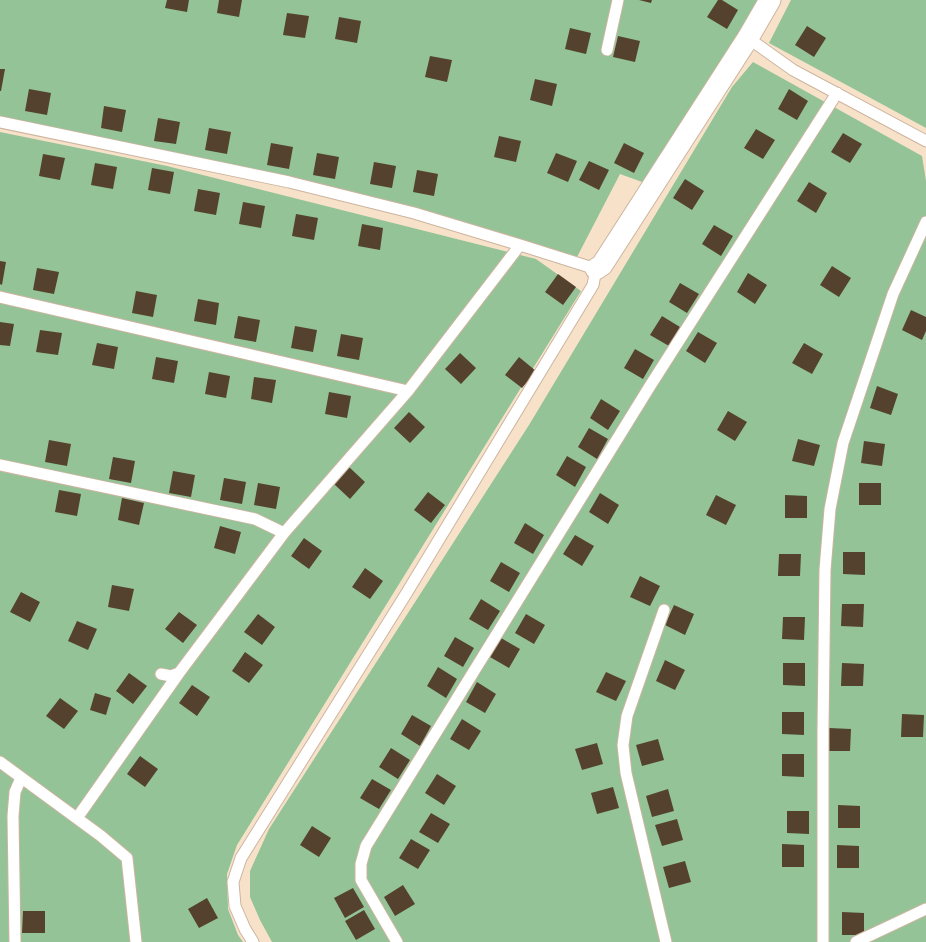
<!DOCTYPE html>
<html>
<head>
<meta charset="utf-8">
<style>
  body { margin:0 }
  canvas { display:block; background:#f8e1c9 }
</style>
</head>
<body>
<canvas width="926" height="942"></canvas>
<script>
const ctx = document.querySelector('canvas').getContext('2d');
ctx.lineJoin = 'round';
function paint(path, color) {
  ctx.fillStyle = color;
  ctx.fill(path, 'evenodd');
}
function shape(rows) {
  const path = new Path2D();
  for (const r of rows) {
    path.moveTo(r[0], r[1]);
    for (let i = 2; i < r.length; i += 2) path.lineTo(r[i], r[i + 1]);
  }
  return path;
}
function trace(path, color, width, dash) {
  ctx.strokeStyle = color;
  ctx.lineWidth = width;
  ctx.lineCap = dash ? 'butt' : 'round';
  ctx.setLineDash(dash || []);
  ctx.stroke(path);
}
const green = shape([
  [0,0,761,0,645,183,620,174,577,257,538,246,0,117],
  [791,0,926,0,926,128,769,43],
  [753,62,922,156,926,181,926,942,272,942,260,920,250,897,250,871,269,829,529,425,732,87],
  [0,132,167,166,536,259,581,291,237,845,227,874,228,909,238,935,243,942,0,942]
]);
const building = shape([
  [167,0,189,0,187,12,165,8],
  [219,0,242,0,239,17,217,13],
  [639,0,652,0,651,3],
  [718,0,722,0,738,10,727,29,707,17],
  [287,13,309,16,305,38,283,35],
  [339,17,361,21,357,43,335,39],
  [807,26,826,38,814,57,795,45],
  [570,28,591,33,586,54,565,49],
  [618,36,640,41,635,62,613,57],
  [430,56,452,60,447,82,425,77],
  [0,69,5,69,1,91,0,91],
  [535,79,557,84,552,106,530,100],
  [29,89,51,93,47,115,25,111],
  [789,89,808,101,797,120,778,109],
  [104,106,126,110,122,132,101,128],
  [158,118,180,122,176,144,154,141],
  [209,128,231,132,227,154,205,150],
  [756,129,775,140,763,159,744,148],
  [843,133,862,144,850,163,831,152],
  [499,136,521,141,516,162,494,157],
  [271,143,293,147,289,169,267,165],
  [624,143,644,153,634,173,614,163],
  [317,153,339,157,335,179,313,175],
  [556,153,577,161,568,182,547,173],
  [43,154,65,158,60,180,39,176],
  [589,161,609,170,599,190,579,180],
  [374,162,396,166,392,188,370,184],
  [95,163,117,167,113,189,91,185],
  [152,168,174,172,170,194,148,190],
  [417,170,438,174,434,196,413,192],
  [685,179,704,191,692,210,673,198],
  [809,182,827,193,816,213,797,201],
  [198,189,220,193,216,215,194,211],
  [243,202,265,206,261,228,239,224],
  [296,214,318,218,314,240,292,236],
  [362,224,383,228,380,250,358,246],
  [714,225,733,236,721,256,702,244],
  [0,261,6,262,2,285,0,284],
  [832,266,851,278,839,297,820,285],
  [37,268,59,272,54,294,33,290],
  [748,273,767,285,755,304,737,292],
  [558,274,576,287,563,305,545,292],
  [680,283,699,294,687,313,669,302],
  [136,291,157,295,153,317,132,313],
  [198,299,219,303,216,325,194,321],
  [911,310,926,317,926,331,922,340,902,330],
  [238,316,260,320,256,342,234,338],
  [662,316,680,327,669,346,650,335],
  [0,322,14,324,10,346,0,345],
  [295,326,317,330,313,352,291,348],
  [40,330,62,333,58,355,36,352],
  [698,332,717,343,705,363,686,351],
  [341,334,363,338,359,360,337,356],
  [97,343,118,347,114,369,92,365],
  [804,343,823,354,812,374,792,363],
  [635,349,654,360,643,379,624,368],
  [460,353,476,368,461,384,445,369],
  [156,357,178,361,174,383,152,379],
  [519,357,536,371,522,388,505,375],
  [209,372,230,376,226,398,205,394],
  [254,377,276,380,272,403,251,399],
  [877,386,898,394,891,415,870,408],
  [329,392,351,396,347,418,325,414],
  [601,399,620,411,608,430,590,418],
  [728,411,747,422,735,441,717,430],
  [409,412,425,427,410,443,394,428],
  [589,428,608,439,597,459,578,447],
  [798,439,820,445,814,466,792,461],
  [49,440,71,444,67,466,45,462],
  [864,441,885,444,882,466,861,463],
  [567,456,586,467,575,487,556,475],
  [113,457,135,461,131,483,109,479],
  [349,467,365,482,350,499,334,484],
  [173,471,195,475,191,497,169,493],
  [224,478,246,482,242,504,220,500],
  [258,483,280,487,276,509,254,505],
  [859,483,881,483,881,505,859,505],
  [59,490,81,494,77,516,55,512],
  [428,492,445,505,431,523,414,510],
  [600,493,619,505,608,524,589,512],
  [716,495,736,505,726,525,706,515],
  [785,495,807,496,807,518,785,518],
  [122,498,144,503,139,525,118,520],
  [525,523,544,535,533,554,514,543],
  [220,526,241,532,235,554,214,548],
  [575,535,594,546,582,566,563,554],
  [304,538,322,551,309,569,291,556],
  [843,552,865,552,865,575,843,574],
  [779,554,801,554,800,576,778,576],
  [501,562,520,573,509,592,490,581],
  [365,568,383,581,370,599,352,587],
  [640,576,660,586,650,606,630,597],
  [112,585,134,589,129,611,108,607],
  [21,592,40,602,30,622,10,612],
  [481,599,500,611,488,630,469,619],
  [842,604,864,604,863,627,841,626],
  [674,605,694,614,685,635,665,625],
  [179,612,197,625,183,643,165,629],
  [258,614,275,627,262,645,244,632],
  [526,614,545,625,534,644,515,633],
  [783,617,805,617,804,640,782,639],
  [77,621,97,629,88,650,68,641],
  [455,637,474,648,463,667,444,656],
  [501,638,520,649,509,668,490,657],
  [245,652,263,665,249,683,232,671],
  [665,660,685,670,675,690,656,681],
  [783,663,805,663,805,686,783,685],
  [842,663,864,664,863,686,841,686],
  [438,667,457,679,446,698,427,686],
  [606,672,626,681,616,701,596,692],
  [129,673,147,686,133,704,116,691],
  [477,682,496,694,485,713,466,702],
  [192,685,210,697,197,716,179,703],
  [95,693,111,698,106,715,90,710],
  [60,698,78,711,64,729,46,716],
  [782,712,804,712,804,735,782,734],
  [902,714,924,715,923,737,901,737],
  [412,715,431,726,420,746,401,734],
  [462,719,481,731,469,750,450,739],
  [829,728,851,729,850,751,828,751],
  [658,739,664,760,642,766,636,745],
  [597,743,603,764,582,770,575,749],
  [391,748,410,760,398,779,379,767],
  [782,754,804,754,804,777,782,776],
  [140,756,158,769,145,787,127,774],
  [437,774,456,786,444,805,425,793],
  [372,779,391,790,379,809,360,798],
  [613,787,619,808,597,814,591,793],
  [668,789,674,811,652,817,646,796],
  [838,805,860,806,860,828,838,828],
  [787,811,809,811,809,834,787,833],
  [431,813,450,824,438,843,419,832],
  [677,819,683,840,662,846,655,825],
  [312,826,331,838,319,857,300,845],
  [411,839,430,850,418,869,399,858],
  [782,844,804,845,804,867,782,867],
  [837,845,859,846,859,868,837,868],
  [685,861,691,882,669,888,663,867],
  [403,885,415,904,395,916,384,897],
  [353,888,364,907,345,918,334,898],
  [207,898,218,918,199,928,188,909],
  [364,910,375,929,356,940,345,921],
  [23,911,45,911,45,933,22,933],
  [842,912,864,913,864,935,842,935]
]);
const lane = shape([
  [748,38,793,70,926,141],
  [607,50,618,0],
  [0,122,289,182,414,213,520,245,596,269,593,285,406,594,241,858,233,882,235,906,245,929,253,942],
  [0,297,408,391],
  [0,465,255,519,284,533],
  [664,610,627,716,623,745,626,773,666,942],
  [161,674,171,676,179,673,284,533,408,391,520,245],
  [0,762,101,836,127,858,136,942],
  [77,818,179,673],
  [15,942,13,816,15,792,21,778],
  [397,942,361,880,361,864,366,846,650,386,837,93],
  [823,942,823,729,825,570,830,509,843,443,893,294,926,222],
  [856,942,926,909]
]);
const street = shape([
  [596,269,602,265,748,38,770,0]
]);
paint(green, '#93c397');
paint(building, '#55422e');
trace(lane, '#ccb59f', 13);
trace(street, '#ccb59f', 23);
trace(lane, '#fff', 11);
trace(street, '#fff', 21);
</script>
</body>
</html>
